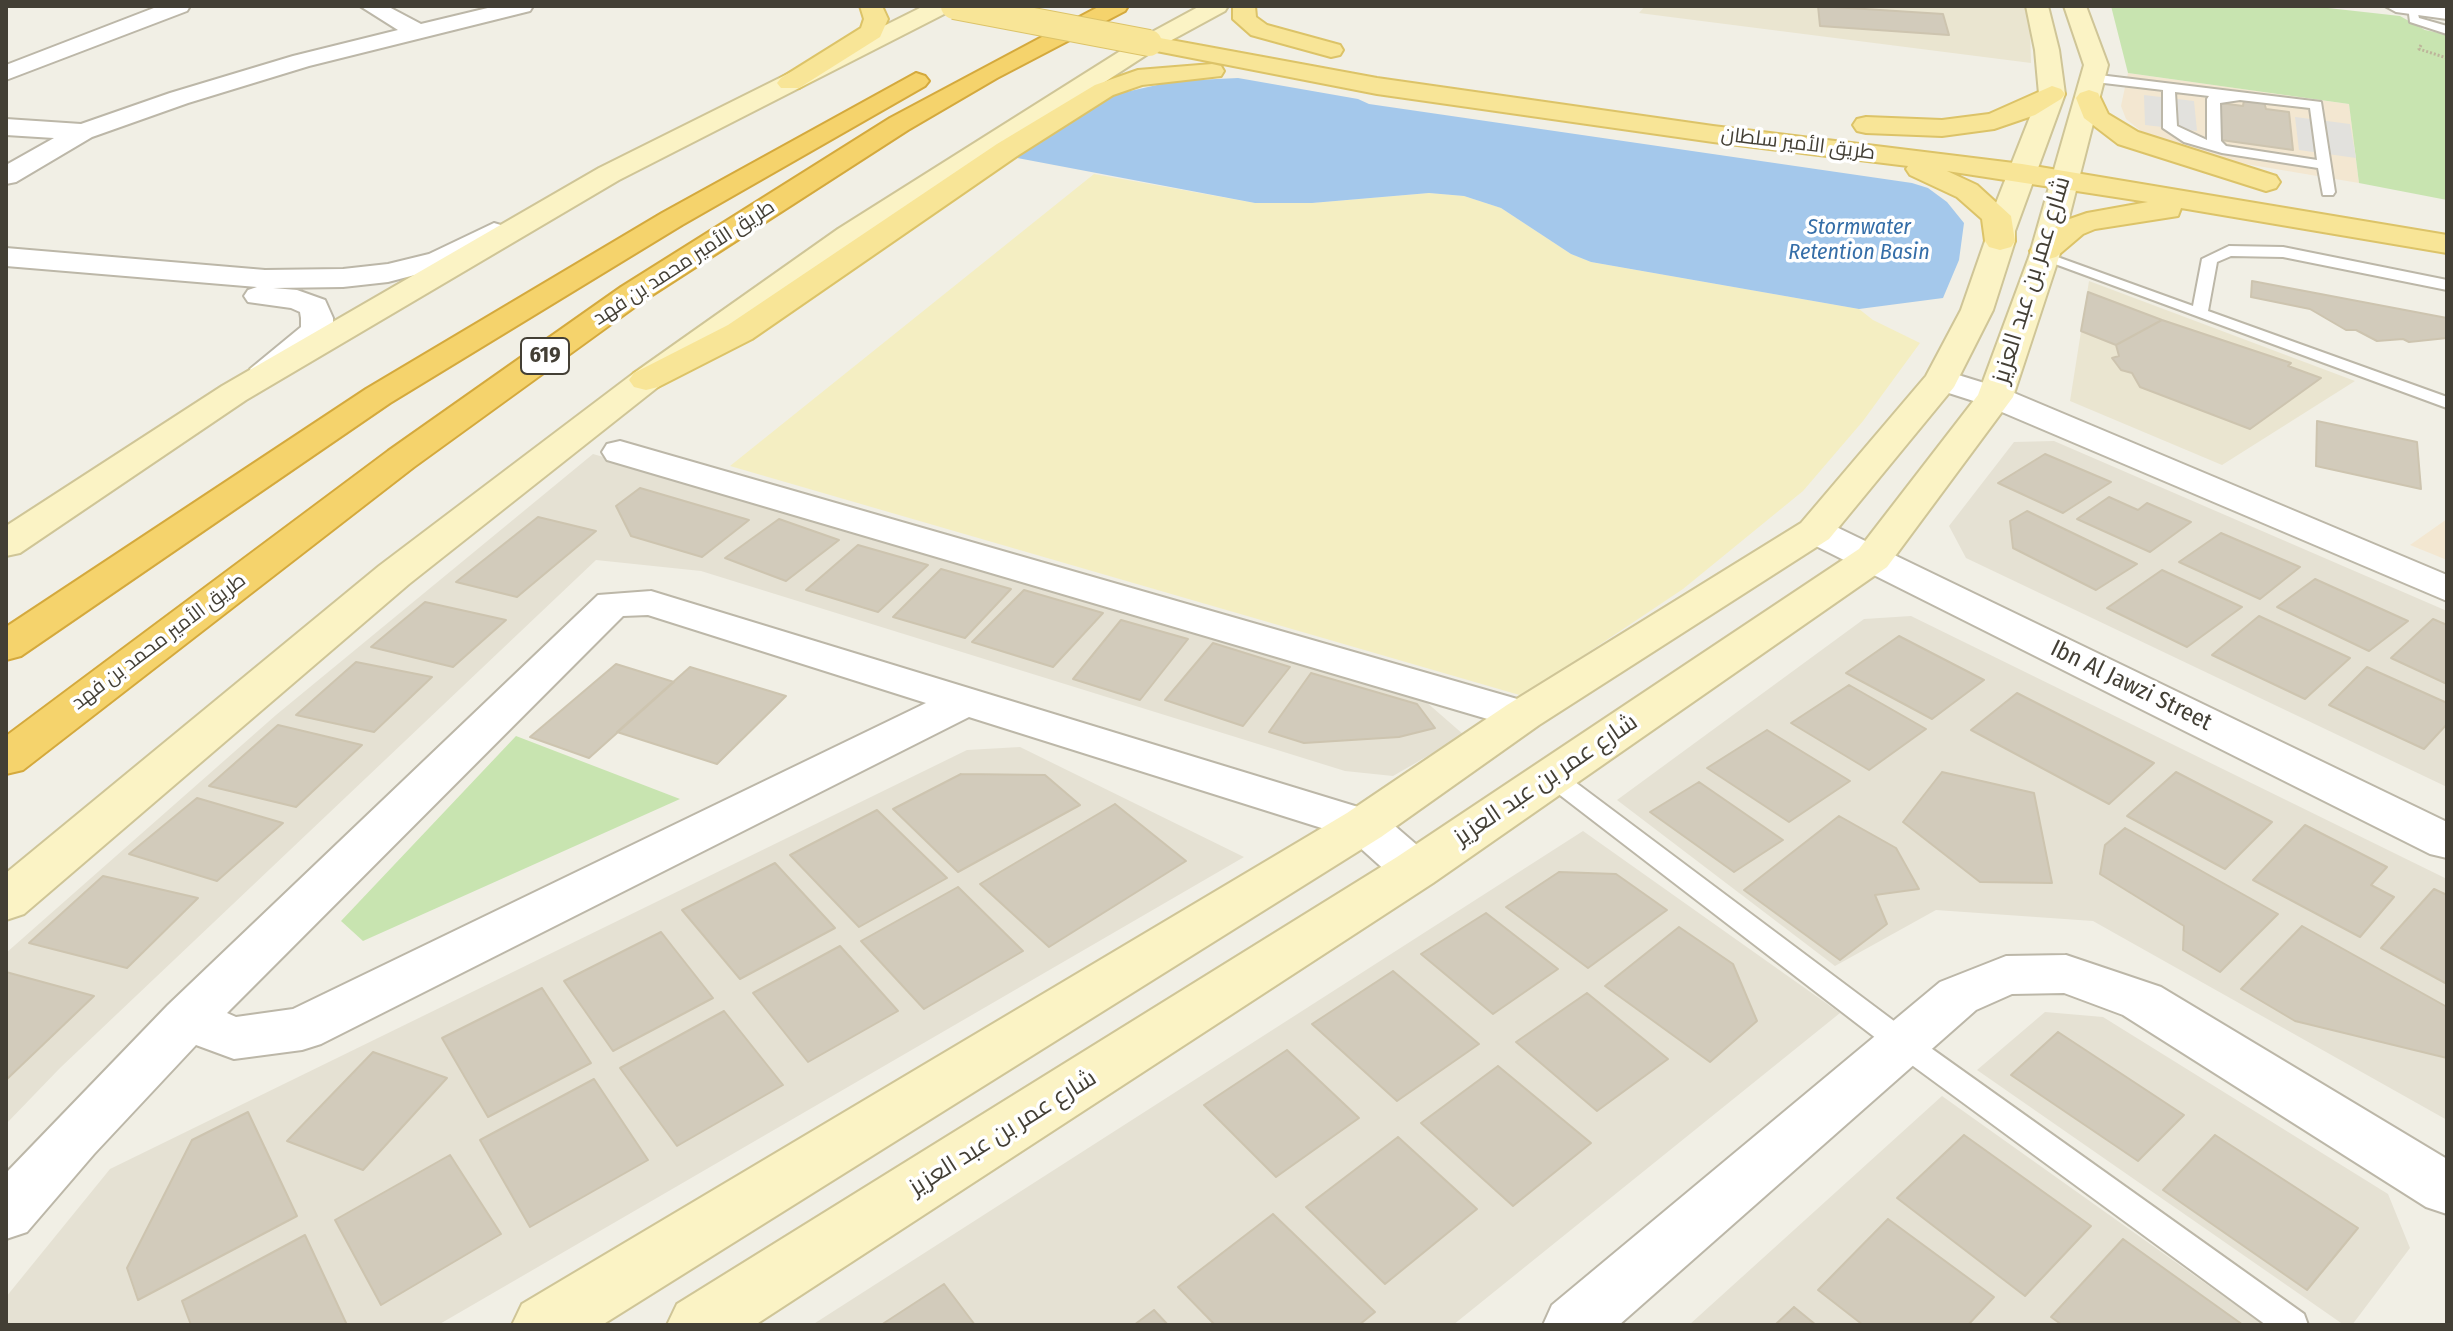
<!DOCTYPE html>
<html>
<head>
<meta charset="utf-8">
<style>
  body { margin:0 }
  #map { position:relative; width:2453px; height:1331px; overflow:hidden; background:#f1efe5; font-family:"Fira Sans Condensed",sans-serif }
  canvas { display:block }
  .frame { position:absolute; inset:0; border:8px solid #433f35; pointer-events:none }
</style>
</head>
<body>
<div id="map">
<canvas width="2453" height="1331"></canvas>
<div class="frame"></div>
</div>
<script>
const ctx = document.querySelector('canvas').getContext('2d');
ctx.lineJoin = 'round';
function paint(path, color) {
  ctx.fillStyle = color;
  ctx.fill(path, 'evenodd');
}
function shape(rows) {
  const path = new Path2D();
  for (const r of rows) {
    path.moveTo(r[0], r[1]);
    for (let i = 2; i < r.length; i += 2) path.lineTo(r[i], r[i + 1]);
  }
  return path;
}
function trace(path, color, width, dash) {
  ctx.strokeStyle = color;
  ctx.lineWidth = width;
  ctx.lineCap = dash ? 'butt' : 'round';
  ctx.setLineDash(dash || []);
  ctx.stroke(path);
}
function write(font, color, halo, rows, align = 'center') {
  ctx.font = font + ' "Fira Sans Condensed",Cairo,sans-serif';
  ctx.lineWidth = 7;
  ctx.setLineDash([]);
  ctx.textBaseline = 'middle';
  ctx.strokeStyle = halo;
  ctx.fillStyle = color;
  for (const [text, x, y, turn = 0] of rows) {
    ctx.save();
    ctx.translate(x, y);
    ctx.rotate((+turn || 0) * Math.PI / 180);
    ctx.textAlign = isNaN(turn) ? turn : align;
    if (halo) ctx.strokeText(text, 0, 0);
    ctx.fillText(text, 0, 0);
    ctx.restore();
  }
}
const residential = shape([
  [2054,441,2447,611,2447,787,1966,558,1949,526,2014,442],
  [593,454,1417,694,1464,735,1393,776,1345,771,701,571,596,560,60,1068,6,1124,6,953,276,715],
  [1911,616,2447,879,2447,1120,2093,921,1936,910,1835,966,1617,800,1864,619],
  [1020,747,1244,857,438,1325,6,1325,6,1297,110,1169,967,750],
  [1583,831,1840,1013,1453,1325,812,1325],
  [2045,1012,2103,1017,2388,1194,2410,1248,2352,1325,2344,1325,1977,1070],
  [1942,1096,2264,1325,1689,1325]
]);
const commercial = shape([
  [2128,73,2349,104,2359,183,2210,158,2169,145,2141,131,2126,119,2121,106],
  [2447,519,2447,560,2410,545]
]);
const education = shape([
  [1645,6,2024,6,2030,28,2031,63,1639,13],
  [2089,281,2355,381,2222,465,2070,401]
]);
const green = shape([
  [2111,6,2310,6,2400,16,2425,30,2444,34,2447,36,2447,200,2359,183,2349,104,2128,73],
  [516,736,680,799,363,941,341,921]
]);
const sand = shape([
  [1094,174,1255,203,1312,203,1429,193,1464,196,1501,208,1571,254,1591,262,1859,309,1873,320,1920,343,1863,421,1803,491,1683,589,1523,696,730,466]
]);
const parking = shape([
  [2144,95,2194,101,2197,131,2145,125],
  [2295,117,2350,124,2356,158,2299,150]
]);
const water = shape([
  [1238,78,1358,99,1369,104,1912,183,1928,188,1947,202,1964,223,1959,260,1943,298,1859,309,1591,262,1571,254,1501,208,1464,196,1429,193,1312,203,1255,203,1012,157,1112,95,1175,81]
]);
const building = shape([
  [1818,6,1943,14,1949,35,1820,26,1818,6],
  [2244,100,2264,102,2266,109,2289,112,2293,150,2221,140,2220,103,2243,106,2244,100],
  [2252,281,2447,318,2447,338,2409,342,2403,339,2377,341,2356,330,2346,330,2310,309,2251,297,2252,281],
  [2088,292,2162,320,2116,345,2081,331,2088,292],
  [2162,320,2291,363,2288,366,2321,378,2250,429,2140,387,2132,373,2121,370,2112,358,2119,356,2116,345,2162,320],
  [2317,421,2417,442,2421,489,2316,466,2317,421],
  [2045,454,2111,482,2063,513,1998,483,2045,454],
  [640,488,749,520,702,557,631,536,616,506,640,488],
  [2109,497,2138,510,2147,503,2191,522,2150,552,2077,519,2109,497],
  [2027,511,2137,564,2096,590,2013,548,2010,521,2027,511],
  [538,517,596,531,517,597,456,582,538,517],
  [779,519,839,540,786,581,725,558,779,519],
  [2221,533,2300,567,2260,599,2179,562,2221,533],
  [858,545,928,565,878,612,806,590,858,545],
  [941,569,1011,589,965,638,893,617,941,569],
  [2162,570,2242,607,2187,647,2107,608,2162,570],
  [2315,579,2408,621,2369,651,2277,607,2315,579],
  [1024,590,1103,613,1053,667,972,642,1024,590],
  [425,602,506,620,453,667,371,647,425,602],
  [2259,616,2350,658,2305,699,2212,655,2259,616],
  [2433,619,2447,625,2447,684,2391,658,2433,619],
  [1121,620,1188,639,1140,700,1073,679,1121,620],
  [1899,636,1984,680,1932,719,1846,673,1899,636],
  [1213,643,1290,667,1243,726,1165,700,1213,643],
  [356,662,432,677,374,732,296,715,356,662],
  [616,664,674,682,589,758,530,737,616,664],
  [690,667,786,696,717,764,617,732,690,667],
  [2367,667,2447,703,2447,724,2424,749,2329,705,2367,667],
  [1311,673,1417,704,1435,728,1399,737,1304,743,1269,732,1311,673],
  [1849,685,1926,729,1869,770,1791,723,1849,685],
  [2017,693,2154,763,2109,804,1971,730,2017,693],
  [278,725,362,745,296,807,209,786,278,725],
  [1767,730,1850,781,1789,822,1707,768,1767,730],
  [1942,772,2034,793,2052,883,1980,882,1903,822,1942,772],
  [2176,772,2272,822,2225,869,2127,816,2176,772],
  [961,774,1045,775,1080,805,958,872,893,809,961,774],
  [1699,782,1783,840,1734,872,1650,812,1699,782],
  [197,798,283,823,217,881,129,854,197,798],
  [1115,804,1186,861,1049,947,980,884,1115,804],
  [877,810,947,878,859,927,790,855,877,810],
  [1839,816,1896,848,1919,889,1875,895,1887,924,1840,960,1744,890,1839,816],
  [2305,825,2387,867,2371,885,2394,897,2360,937,2253,880,2305,825],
  [2125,828,2278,914,2220,972,2183,950,2184,926,2100,874,2105,845,2125,828],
  [775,863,835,928,740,979,682,910,775,863],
  [1559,872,1616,874,1667,910,1588,968,1506,907,1559,872],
  [103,876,198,898,127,968,29,943,103,876],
  [958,887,1023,951,924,1009,861,941,958,887],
  [2434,889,2447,895,2447,984,2381,948,2434,889],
  [1486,913,1558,969,1493,1014,1421,954,1486,913],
  [2302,926,2447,1007,2447,1058,2295,1021,2241,989,2302,926],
  [1679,927,1733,964,1757,1021,1710,1062,1605,986,1679,927],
  [661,932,713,998,613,1051,564,981,661,932],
  [840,946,898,1011,808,1062,753,993,840,946],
  [1393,971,1479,1044,1397,1101,1312,1024,1393,971],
  [6,972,94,996,6,1080,6,972],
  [542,988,591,1063,488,1117,442,1038,542,988],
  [1587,993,1668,1059,1597,1111,1516,1042,1587,993],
  [724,1011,783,1085,677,1146,620,1068,724,1011],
  [2058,1032,2184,1115,2138,1161,2011,1075,2058,1032],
  [1287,1050,1359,1118,1276,1177,1204,1105,1287,1050],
  [373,1052,447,1078,363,1170,287,1141,373,1052],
  [1498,1066,1591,1143,1513,1206,1421,1123,1498,1066],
  [594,1079,648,1160,530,1227,480,1140,594,1079],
  [248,1112,297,1216,138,1300,127,1268,192,1140,248,1112],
  [1964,1135,2091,1226,2025,1296,1897,1198,1964,1135],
  [2215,1135,2358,1228,2307,1290,2163,1190,2215,1135],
  [1398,1137,1477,1209,1385,1284,1306,1207,1398,1137],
  [450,1155,501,1234,381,1305,335,1220,450,1155],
  [1273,1214,1375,1312,1359,1325,1215,1325,1178,1287,1273,1214],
  [1888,1219,1994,1297,1968,1325,1863,1325,1818,1290,1888,1219],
  [305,1235,347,1325,191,1325,182,1301,305,1235],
  [2123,1239,2243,1325,2062,1325,2051,1317,2123,1239],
  [944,1284,975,1325,881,1325,944,1284],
  [1794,1307,1816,1325,1775,1325,1794,1307],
  [1154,1310,1168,1325,1134,1325,1154,1310]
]);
const path = shape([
  [2421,45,2419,49,2447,58]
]);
const lane = shape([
  [2408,6,2416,6,2419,18,2447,26,2447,34,2410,22,2408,6],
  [2091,74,2321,102,2335,192,2333,195,2323,195,2318,168,2222,153,2184,142,2163,128,2163,90,2087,81,2087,75,2091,74],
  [2175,92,2209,96,2207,99,2207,140,2177,126,2175,92],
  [2240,100,2310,108,2317,160,2226,146,2221,141,2220,103,2240,100],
  [2229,246,2283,247,2447,280,2447,290,2283,257,2231,256,2217,262,2208,311,2447,397,2447,408,2036,257,2039,254,2049,254,2193,306,2202,259,2229,246],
  [1551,768,1559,770,1914,1036,2304,1314,2308,1325,2266,1325,1894,1052,1543,782,1539,776,1543,770,1551,768]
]);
const street = shape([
  [159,6,190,6,187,11,6,80,6,65,159,6],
  [360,6,387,6,421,24,496,6,533,6,530,11,309,66,188,103,92,137,16,182,6,184,6,165,54,138,6,135,6,119,81,124,170,93,293,56,398,30,360,6],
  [2385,6,2447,6,2447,19,2396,12,2385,6],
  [494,223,504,226,508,232,504,238,449,266,388,282,343,287,273,288,297,290,325,300,333,318,333,330,278,376,266,379,254,376,250,369,301,327,301,318,300,312,291,308,248,302,244,296,248,290,257,287,6,266,6,248,265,270,343,269,388,264,429,254,494,223],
  [1942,370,2007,390,2447,575,2447,601,1983,404,1930,387,1925,380,1930,373,1942,370],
  [620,441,1538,705,1545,715,1538,725,1523,729,1508,725,607,460,602,452,607,444,620,441],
  [1815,520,1828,523,2447,822,2447,858,2430,854,1802,539,1796,531,1802,523,1815,520],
  [651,591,1381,814,1432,858,1439,870,1432,882,1415,887,1398,882,1347,836,969,717,321,1044,302,1050,234,1059,196,1045,94,1154,27,1232,6,1239,6,1173,168,1005,598,595,651,591],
  [648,615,926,703,293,1009,236,1017,227,1013,623,616,648,615],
  [2066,955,2161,987,2447,1159,2447,1214,2426,1207,2123,1015,2064,993,2012,994,1976,1010,1619,1325,1543,1325,1552,1305,1940,982,2006,956,2066,955]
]);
const secondary = shape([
  [924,6,953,6,950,11,619,180,246,400,20,553,6,556,6,526,222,386,599,168,924,6],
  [1200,6,1228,6,1225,11,1157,48,860,241,658,387,409,584,24,914,6,920,6,873,379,566,634,373,838,229,1141,38,1200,6],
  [2026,6,2048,6,2059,50,2065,94,2015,231,2015,241,1993,310,1954,387,1829,539,1539,725,1381,837,602,1325,512,1325,522,1304,1347,813,1507,705,1801,523,1926,376,1961,310,1985,241,1985,231,2039,94,2035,50,2026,6],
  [2064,6,2086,6,2108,65,2059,257,2013,397,1887,567,1433,883,755,1325,667,1325,677,1304,1397,857,1859,549,1978,395,2029,257,2084,65,2064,6]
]);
const primary = shape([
  [860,6,882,6,888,19,880,37,799,88,781,88,777,83,781,78,861,28,864,19,860,6],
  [1233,6,1255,6,1256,17,1267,25,1340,45,1343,50,1340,55,1331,57,1251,35,1233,19,1233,6],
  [1149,36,1377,78,1713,126,2022,164,2447,235,2447,253,2181,208,2178,216,2095,229,2083,234,2056,257,2045,260,2034,257,2030,251,2061,222,2087,213,2148,202,1947,171,1977,185,2011,216,2015,241,2011,247,2000,250,1989,247,1985,241,1982,219,1957,197,1910,175,1906,169,1908,166,1713,142,1377,94,1141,48,1137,43,1141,38,1149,36],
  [1212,64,1221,66,1224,71,1221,76,1142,85,1113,95,1017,156,752,339,658,387,646,390,634,387,629,380,634,373,728,325,997,144,1095,85,1138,70,1212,64],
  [2052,86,2061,89,2065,94,2061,99,2035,115,1994,129,1942,136,1866,133,1857,131,1853,125,1857,119,1866,117,1942,120,1989,114,2052,86],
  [2089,90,2098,93,2108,114,2138,132,2276,176,2280,182,2276,188,2266,191,2118,144,2084,118,2076,98,2080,93,2089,90]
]);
const highway = shape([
  [1100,6,1128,6,1125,11,997,78,908,130,643,301,414,467,23,770,6,774,6,736,388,451,621,287,890,118,1100,6],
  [916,73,925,76,929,81,925,86,682,225,390,403,21,656,6,660,6,627,366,389,662,213,916,73]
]);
const primaryBridge = shape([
  [954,6,1149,43]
]);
const farStreetnames = [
  ["طريق الأمير سلطان",1798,144,7],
  ["طريق الأمير محمد بن فهد",684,263,-33],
  ["طريق الأمير محمد بن فهد",159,642,-37]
];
const farWaternames = [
  ["Stormwater",1859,228],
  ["Retention Basin",1859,253]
];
const shields = [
  [545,356,48]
];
const shieldNames = [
  ["619",545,356]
];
const streetNames = [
  ["شارع عمر بن عبد العزيز",2032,280,-73],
  ["Ibn Al Jawzi Street",2131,686,26],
  ["شارع عمر بن عبد العزيز",1546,780,-34],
  ["شارع عمر بن عبد العزيز",1003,1133,-32]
];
paint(residential, '#e5e1d3');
paint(commercial, '#f3e7d1');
paint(education, '#eae5d0');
paint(green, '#c8e4b0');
paint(sand, '#f4eec2');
paint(parking, '#e2e1dd');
paint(water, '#a4c8eb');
paint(building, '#d2cbbb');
trace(building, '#cdc4af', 2);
trace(lane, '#bcb7a8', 4);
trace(street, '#bcb7a8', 4);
trace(secondary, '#cfc597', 4);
trace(primary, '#dcc368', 4);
trace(highway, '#d4a93d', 4);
trace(path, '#bdb49a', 3, [2, 2]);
paint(lane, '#fff');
paint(street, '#fff');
paint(secondary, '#fbf3c5');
paint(primary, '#f8e597');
paint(highway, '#f5d36c');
trace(primaryBridge, '#dcc368', 28, []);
trace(primaryBridge, '#f8e597', 26);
write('20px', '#433f35', '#fff', farStreetnames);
write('italic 22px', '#356ea8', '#fff', farWaternames);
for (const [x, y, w] of shields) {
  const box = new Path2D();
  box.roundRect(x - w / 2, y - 18, w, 36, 6);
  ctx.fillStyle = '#fff';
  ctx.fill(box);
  trace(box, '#433f35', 2);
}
write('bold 22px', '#433f35', null, shieldNames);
write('24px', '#433f35', '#fff', streetNames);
</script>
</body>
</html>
